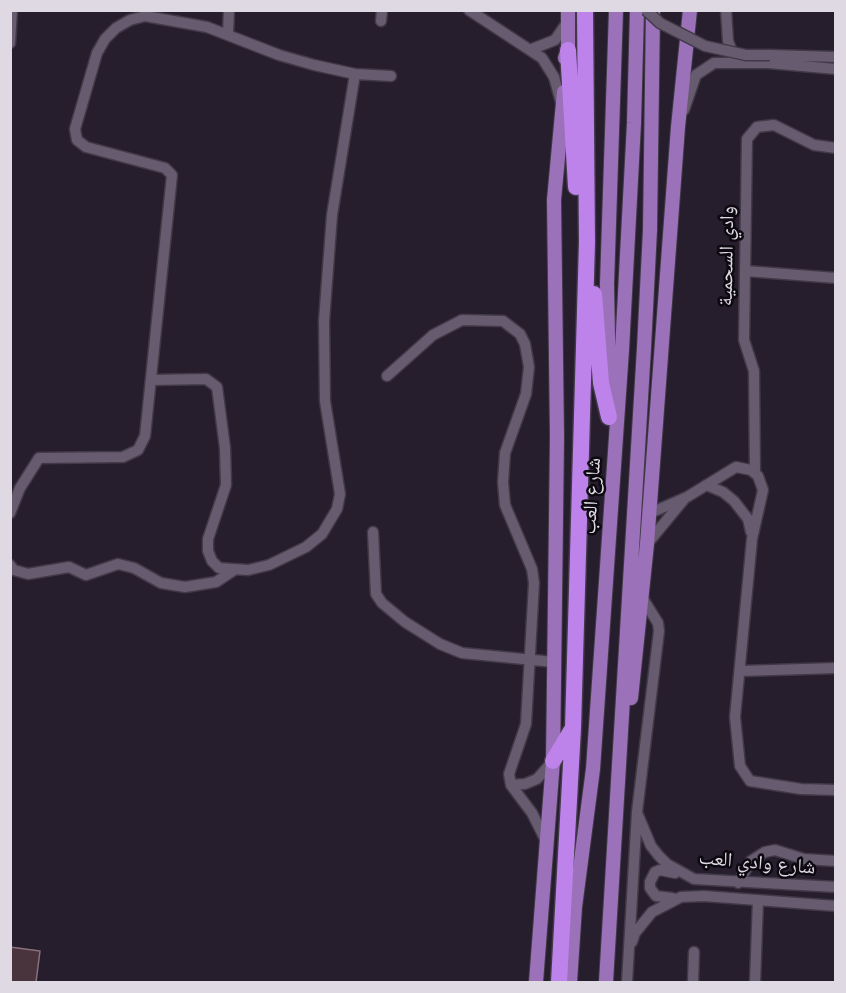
<!DOCTYPE html>
<html>
<head>
<meta charset="utf-8">
<style>
  body { margin:0 }
  #map { position:relative; width:846px; height:993px; overflow:hidden; background:#261d2d; font-family:"Fira Sans",sans-serif }
  canvas { display:block }
  .frame { position:absolute; inset:0; border:12px solid #dfd9e4; pointer-events:none }
</style>
</head>
<body>
<div id="map">
<canvas width="846" height="993"></canvas>
<div class="frame"></div>
</div>
<script>
const ctx = document.querySelector('canvas').getContext('2d');
ctx.lineJoin = 'round';
function paint(path, color) {
  ctx.fillStyle = color;
  ctx.fill(path, 'evenodd');
}
function shape(rows) {
  const path = new Path2D();
  for (const r of rows) {
    path.moveTo(r[0], r[1]);
    for (let i = 2; i < r.length; i += 2) path.lineTo(r[i], r[i + 1]);
  }
  return path;
}
function trace(path, color, width, dash) {
  ctx.strokeStyle = color;
  ctx.lineWidth = width;
  ctx.lineCap = dash ? 'butt' : 'round';
  ctx.setLineDash(dash || []);
  ctx.stroke(path);
}
function write(font, color, halo, rows, align = 'center') {
  ctx.font = font + ' "Fira Sans","Noto Naskh Arabic",sans-serif';
  ctx.lineWidth = 5;
  ctx.setLineDash([]);
  ctx.textBaseline = 'middle';
  ctx.strokeStyle = halo;
  ctx.fillStyle = color;
  for (const [text, x, y, turn = 0] of rows) {
    ctx.save();
    ctx.translate(x, y);
    ctx.rotate((+turn || 0) * Math.PI / 180);
    ctx.textAlign = isNaN(turn) ? turn : align;
    if (halo) ctx.strokeText(text, 0, 0);
    ctx.fillText(text, 0, 0);
    ctx.restore();
  }
}
const building = shape([
  [10,947,40,951,36,982,10,982,10,947]
]);
const minor = shape([
  [469,10,542,58,554,77,562,106],
  [726,10,728,41,733,54,738,57],
  [381,21,382,10],
  [228,33,229,10],
  [10,43,12,10],
  [532,49,555,40,568,21],
  [770,55,836,57],
  [684,110,696,75,714,63,768,63,836,69],
  [746,271,836,278],
  [387,376,433,335,462,320,503,321,520,334,525,344,529,367,526,394,505,453,503,482,505,505,532,569,534,583,526,724,509,774,511,785,532,813,546,841],
  [151,380,206,379,217,387,225,448,226,485,208,539,208,551,212,561,219,568,248,570,269,565,306,547,322,534,337,509,340,494,325,401,324,321,332,215,355,74],
  [755,472,754,371,744,340,747,139,757,127,774,125,814,145,836,148],
  [706,485,723,492,734,501,748,519,751,532],
  [10,513,20,488,39,458,123,457,138,450,145,436,172,175,165,168,86,147,77,140,75,129,97,53,105,39,116,28,130,20,145,16,207,27,279,55,314,65,355,74,391,76],
  [648,514,687,497,736,467,751,470,758,476,763,490,752,539,735,717,740,766,750,781,801,789,836,790],
  [373,532,376,594,382,603,405,622,440,644,462,653,554,662],
  [647,544,685,498],
  [10,565,14,570,28,574,69,567,86,575,118,564,134,568,161,583,185,587,216,582,234,570],
  [741,671,836,668],
  [511,785,525,784,537,779,553,761],
  [638,815,651,846,659,856,667,864,694,879,836,887],
  [738,883,751,861,765,852,775,850,804,859,836,861],
  [672,898,656,896,650,888,650,882,655,872,660,870,675,873],
  [632,942,635,933,652,912,681,897,704,896,836,906],
  [627,982,637,812,659,631,658,623,643,599],
  [693,982,694,952],
  [755,982,758,900]
]);
const major = shape([
  [565,58,568,50,568,10],
  [609,392,607,284,616,10],
  [631,698,647,544,678,127,690,10],
  [536,982,553,761,557,437,554,200,564,92],
  [570,982,575,907,593,769,622,350,634,123,637,10],
  [606,982,644,348,650,230,653,10]
]);
const highway = shape([
  [568,50,576,187],
  [594,294,601,383,609,417],
  [553,761,571,731],
  [559,982,573,728,587,242,585,10]
]);
const minorBridge = shape([
  [646,10,660,23,705,46,746,55,770,55]
]);
const streetNames = [
  ["وادي السحمية",727,256,-89],
  ["شارع العب",592,496,-86],
  ["شارع وادي العب",757,863,5]
];
paint(building, '#49333c');
trace(building, '#8a727c', 1.5);
trace(minor, '#413947', 13);
trace(major, '#413947', 16);
trace(highway, '#413947', 19);
trace(minor, '#665b6f', 10);
trace(major, '#9b72b9', 14);
trace(highway, '#be82eb', 16);
trace(minorBridge, '#413947', 13, []);
trace(minorBridge, '#665b6f', 10);
write('20px', '#dfd9e4', '#0d0910', streetNames);
</script>
</body>
</html>
